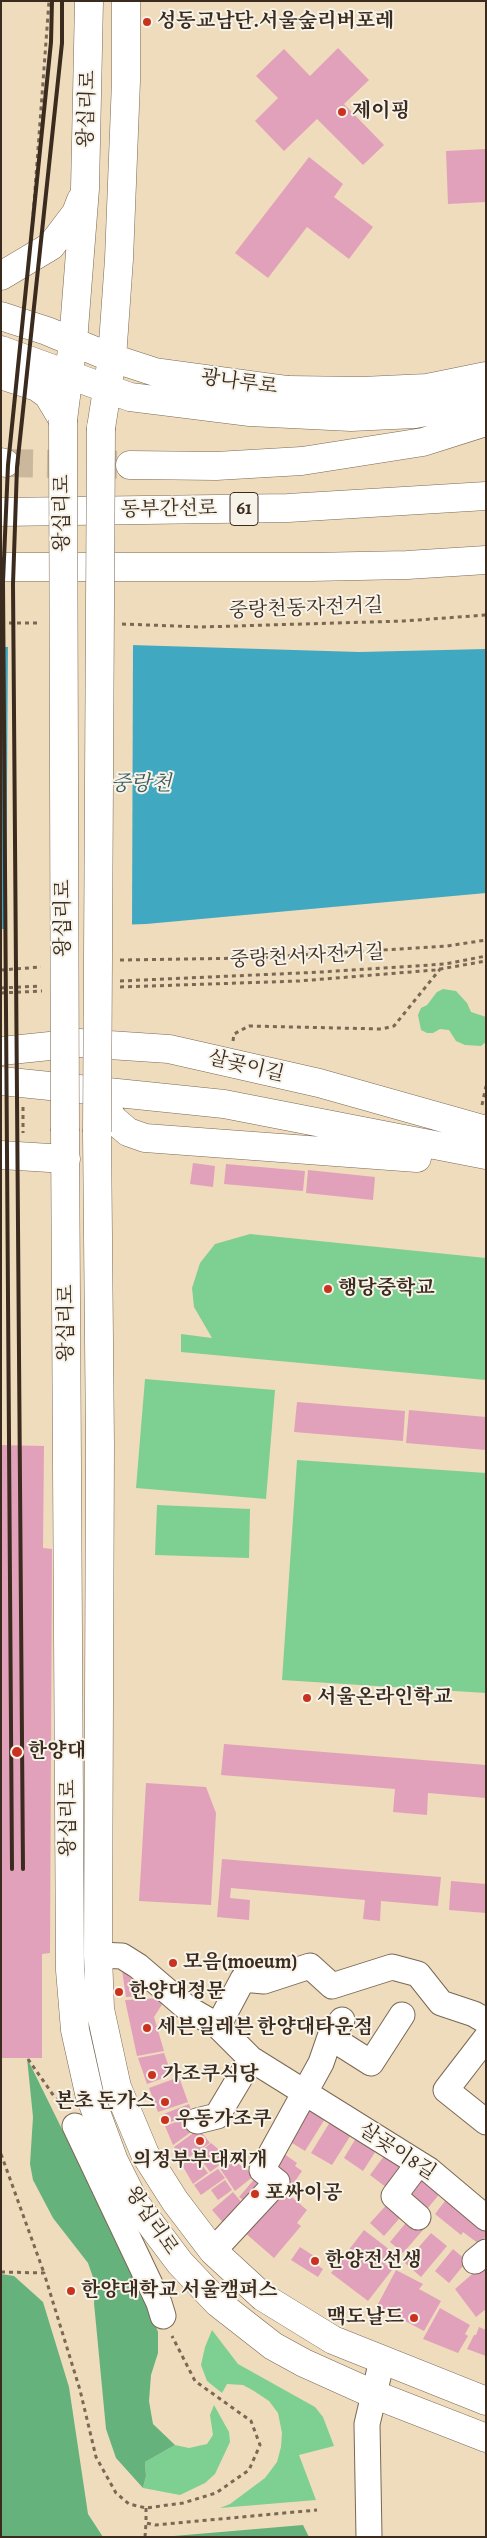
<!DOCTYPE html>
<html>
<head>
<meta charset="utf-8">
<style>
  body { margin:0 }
  #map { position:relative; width:487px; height:2538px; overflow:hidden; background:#efdcbc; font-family:Alegreya,serif }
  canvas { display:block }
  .frame { position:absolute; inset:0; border:2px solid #3b2a1e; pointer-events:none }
</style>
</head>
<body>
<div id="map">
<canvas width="487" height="2538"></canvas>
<div class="frame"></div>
</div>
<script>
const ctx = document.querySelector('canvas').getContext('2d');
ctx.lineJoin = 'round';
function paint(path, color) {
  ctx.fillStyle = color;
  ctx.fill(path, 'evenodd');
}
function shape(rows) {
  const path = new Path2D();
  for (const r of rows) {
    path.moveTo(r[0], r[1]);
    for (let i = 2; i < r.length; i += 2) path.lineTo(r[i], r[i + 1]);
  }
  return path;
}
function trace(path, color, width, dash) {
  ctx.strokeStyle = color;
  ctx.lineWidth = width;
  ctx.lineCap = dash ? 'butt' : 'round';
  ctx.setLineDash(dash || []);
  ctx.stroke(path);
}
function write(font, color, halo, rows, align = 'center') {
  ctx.font = font + ' Alegreya,"Noto Serif KR",serif';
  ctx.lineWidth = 4;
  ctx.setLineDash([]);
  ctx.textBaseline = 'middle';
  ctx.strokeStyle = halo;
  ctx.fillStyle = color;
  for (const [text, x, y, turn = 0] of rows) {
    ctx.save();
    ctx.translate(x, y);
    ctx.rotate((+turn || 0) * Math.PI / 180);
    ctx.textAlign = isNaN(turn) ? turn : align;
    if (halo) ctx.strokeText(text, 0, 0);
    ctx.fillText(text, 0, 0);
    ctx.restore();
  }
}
const green = shape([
  [443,989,456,991,467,1003,471,1012,486,1017,486,1042,481,1046,465,1045,456,1041,449,1030,440,1029,433,1033,427,1033,421,1030,418,1015,421,1008,427,1005,437,992],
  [250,1234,486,1258,486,1380,181,1352,181,1334,212,1338,194,1307,192,1288,200,1263,215,1244],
  [145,1379,275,1390,266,1499,136,1488],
  [297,1460,486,1473,486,1693,282,1680],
  [157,1505,250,1509,249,1558,155,1555],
  [212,2330,238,2364,315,2407,323,2417,334,2446,299,2455,316,2500,220,2508,230,2504,265,2478,277,2462,281,2447,282,2433,278,2413,269,2401,254,2391,243,2385,227,2384,222,2393,207,2381,201,2365,205,2347],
  [214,2405,229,2432,230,2442,215,2474,205,2483,180,2495,143,2488,146,2476,145,2462,175,2445,189,2448,207,2444,213,2435,210,2415]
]);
const forest = shape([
  [27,2058,145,2298,158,2332,158,2353,151,2375,149,2401,153,2424,175,2445,145,2462,146,2476,143,2488,116,2458,106,2429,94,2303,96,2286,88,2263,53,2218,33,2180,30,2164,33,2117],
  [1,2274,14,2276,43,2302,69,2387,88,2514,103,2537,1,2537],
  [303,2525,309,2537,173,2537,174,2536]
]);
const water = shape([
  [131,645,359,652,486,649,486,893,146,924,1,929,1,647]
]);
const pier = shape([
  [133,643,132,927,6,931,8,644]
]);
const building = shape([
  [338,48,369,80,344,104,384,145,363,165,317,119,284,151,255,121,278,98,256,76,284,49,310,76],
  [486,149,486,202,448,204,446,151],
  [309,157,343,184,334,197,373,227,349,259,307,227,268,278,235,253],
  [193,1163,215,1166,213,1187,190,1184],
  [226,1164,305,1171,303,1191,224,1184],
  [308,1170,375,1177,373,1200,306,1193],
  [297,1402,405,1411,403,1441,294,1432],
  [409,1410,486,1417,486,1450,406,1443],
  [1,1445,44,1446,43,1548,52,1549,50,1953,42,1954,42,2058,1,2058],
  [224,1744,486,1765,486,1798,428,1793,427,1815,393,1812,395,1789,221,1775],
  [146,1783,206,1787,216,1813,211,1905,139,1901],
  [222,1859,441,1877,438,1906,381,1901,380,1921,363,1919,365,1900,231,1888,230,1898,250,1900,249,1920,217,1917],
  [451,1881,486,1884,486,1913,449,1910],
  [121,1963,139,1969,143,1996,126,1997],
  [161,1998,163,2003,154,2017,164,2051,137,2056,125,2000],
  [164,2053,172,2075,147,2084,138,2058],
  [179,2077,188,2102,158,2112,149,2088],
  [308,2101,328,2114,305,2151,284,2138],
  [189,2104,192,2113,164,2125,161,2115],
  [193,2116,198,2127,173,2145,165,2126],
  [333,2117,354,2130,332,2165,311,2153],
  [199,2129,210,2143,182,2162,174,2147],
  [359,2133,379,2146,363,2171,344,2158],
  [211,2143,229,2158,210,2172,197,2154],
  [280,2151,297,2163,295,2166,302,2171,293,2184,268,2167],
  [387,2152,409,2166,391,2191,370,2175],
  [195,2156,208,2173,193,2184,182,2165],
  [231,2159,255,2175,235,2191,219,2167],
  [218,2169,225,2178,201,2195,194,2185],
  [421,2175,442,2191,423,2214,403,2197],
  [257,2176,267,2185,250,2206,239,2197],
  [225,2180,232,2190,218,2200,211,2190],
  [281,2188,307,2210,297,2223,301,2226,274,2258,244,2232],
  [233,2192,247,2209,226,2226,212,2210],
  [448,2197,486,2228,486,2236,479,2244,463,2232,461,2235,435,2214],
  [391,2200,405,2212,384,2236,370,2223],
  [409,2219,423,2230,403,2253,390,2242],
  [364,2230,394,2253,385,2264,392,2270,368,2301,331,2273],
  [431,2233,447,2246,421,2277,405,2263],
  [300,2247,320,2260,317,2265,323,2269,318,2277,291,2260],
  [453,2249,467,2261,449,2283,435,2271],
  [486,2262,486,2309,476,2317,455,2289],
  [396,2270,423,2284,419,2289,441,2301,424,2331,377,2306],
  [440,2308,470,2325,465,2334,468,2336,458,2353,423,2339],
  [479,2327,486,2330,486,2356,467,2349,474,2335,476,2335]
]);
const majorTunnel = shape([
  [5,463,130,465]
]);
const path = shape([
  [32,230,49,1],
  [1,623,41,623],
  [122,624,201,627,404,621,486,615],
  [120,960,251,958,447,946,486,940],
  [1,970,41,967],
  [120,981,322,972,445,964,486,956],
  [120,987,299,981,435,970,486,961],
  [1,988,41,986],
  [1,993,42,991],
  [233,1041,234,1034,249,1026,382,1029,394,1026,441,968],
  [482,1105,486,1086],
  [23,1107,23,1133],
  [28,2059,63,2109],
  [1,2154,44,2273],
  [1,2272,44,2273,80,2390,96,2457,116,2493,129,2504,146,2508,183,2503,216,2493,249,2470,260,2445,251,2421,195,2381,172,2336],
  [146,2508,146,2523,155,2525,317,2510],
  [145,2537,146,2523]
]);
const minor = shape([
  [98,1955,122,1956,138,1966,187,2008,218,2026,251,2059,429,2170,486,2218],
  [218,2026,243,1979,264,1981,310,1966,332,1986,392,1967,418,1974,441,2003,474,2014,486,2021],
  [330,2037,371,2063,402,2015],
  [486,2038,446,2090,486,2122],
  [197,2121,217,2116,251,2059],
  [75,2126,159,2303,163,2316],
  [418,2217,394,2196,418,2164],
  [213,2251,277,2182,262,2170,321,2063,330,2037,342,2020],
  [475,2261,486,2252],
  [369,2537,367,2424,382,2360]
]);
const major = shape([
  [1,276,51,246,76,213,81,200],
  [1,316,47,331,112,358,155,372,288,390,362,391,427,388,486,376],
  [1,350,130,397,250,412,351,417,415,414,486,401],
  [1,375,37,387,48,395,63,420],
  [63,420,73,342,85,189,89,1],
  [101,428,112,358,119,259,126,81,126,1],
  [1,462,5,463],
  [130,465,216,466,302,461,423,442,486,422],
  [1,1051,79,1043,169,1049,319,1083,486,1130],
  [1,1081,224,1104,486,1155],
  [97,1096,114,1120,128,1132,145,1138,417,1158],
  [65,1131,70,1970,75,2030,89,2093,114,2161,135,2203,180,2263,218,2303,273,2346,304,2363,373,2394,486,2438],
  [97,1132,100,1445,98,1955,100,2009,117,2087,145,2154,175,2201,213,2251,263,2297,333,2340,486,2401],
  [1,1155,66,1159]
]);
const highway = shape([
  [1,512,288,508,486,496],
  [1,567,311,567,407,565,486,560]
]);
const rail = shape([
  [12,1869,3,582,8,465,51,42,52,1],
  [23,1869,13,584,17,467,62,43,62,1]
]);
const majorBridge = shape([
  [63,420,65,1131],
  [97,1132,101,428]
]);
const markers = [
  [147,22,5,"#c8321e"],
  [342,112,5,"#c8321e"],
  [328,1289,5,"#c8321e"],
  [307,1698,5,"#c8321e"],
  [17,1752,6,"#c8321e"],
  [173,1963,5,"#c8321e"],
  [119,1992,5,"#c8321e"],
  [147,2028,5,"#c8321e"],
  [152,2075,5,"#c8321e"],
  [165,2102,5,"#c8321e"],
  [165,2120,5,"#c8321e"],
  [200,2141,5,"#c8321e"],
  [255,2194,5,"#c8321e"],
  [315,2261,5,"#c8321e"],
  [71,2291,5,"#c8321e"],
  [414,2318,5,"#c8321e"]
];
const shields = [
  [244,509,28]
];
const shieldNames = [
  ["61",244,509]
];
const poiNames = [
  ["성동교남단.서울숲리버포레",157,22],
  ["제이핑",352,112],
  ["행당중학교",338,1289],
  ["서울온라인학교",317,1698],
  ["한양대",28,1752],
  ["모음(moeum)",183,1963],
  ["한양대정문",129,1992],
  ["세븐일레븐 한양대타운점",157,2028],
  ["가조쿠식당",162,2075],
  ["본초 돈가스",155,2102,"right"],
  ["우동가조쿠",175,2120],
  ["의정부부대찌개",200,2161,"center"],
  ["포싸이공",265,2194],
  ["한양전선생",325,2261],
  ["한양대학교 서울캠퍼스",81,2291],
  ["맥도날드",404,2318,"right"]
];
const streetNames = [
  ["왕십리로",88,109,-88],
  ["광나루로",239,383,8],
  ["동부간선로",169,510,-1],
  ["왕십리로",63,513,-90],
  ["중랑천동자전거길",306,609,-2],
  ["왕십리로",64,918,-90],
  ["중랑천서자전거길",307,957,-3],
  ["살곶이길",246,1067,13],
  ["왕십리로",67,1323,-90],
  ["왕십리로",69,1818,-90],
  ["살곶이8길",397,2152,33],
  ["왕십리로",151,2221,56]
];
const waterNames = [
  ["중랑천",141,785]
];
paint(green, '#7dd092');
paint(forest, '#66b27c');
paint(water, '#40a8c0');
paint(pier, '#efdcbc');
paint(building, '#e1a1ba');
trace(majorTunnel, '#cbb89c', 28, [28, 14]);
trace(minor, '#7a6855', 27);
trace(major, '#7a6855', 29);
trace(highway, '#7a6855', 29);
trace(path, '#7a6855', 3, [4, 4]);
trace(minor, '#fff', 25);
trace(major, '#fff', 28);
trace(highway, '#fff', 28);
trace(rail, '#3b2a1e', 4);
trace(majorBridge, '#7a6855', 29, []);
trace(majorBridge, '#fff', 28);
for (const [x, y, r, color] of markers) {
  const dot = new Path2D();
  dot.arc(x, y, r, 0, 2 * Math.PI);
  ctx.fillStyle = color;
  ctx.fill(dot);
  trace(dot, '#f7f3e8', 2);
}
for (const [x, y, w] of shields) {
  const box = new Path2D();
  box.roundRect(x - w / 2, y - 16.5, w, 33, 4);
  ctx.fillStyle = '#f7f3e8';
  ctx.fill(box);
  trace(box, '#3b2a1e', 1);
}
write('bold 19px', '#3b2a1e', null, shieldNames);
write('bold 20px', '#3b2a1e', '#f7f3e8', poiNames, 'left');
write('20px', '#3b2a1e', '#f7f3e8', streetNames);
write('italic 21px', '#3d5c5f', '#f7f3e8', waterNames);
</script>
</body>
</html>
